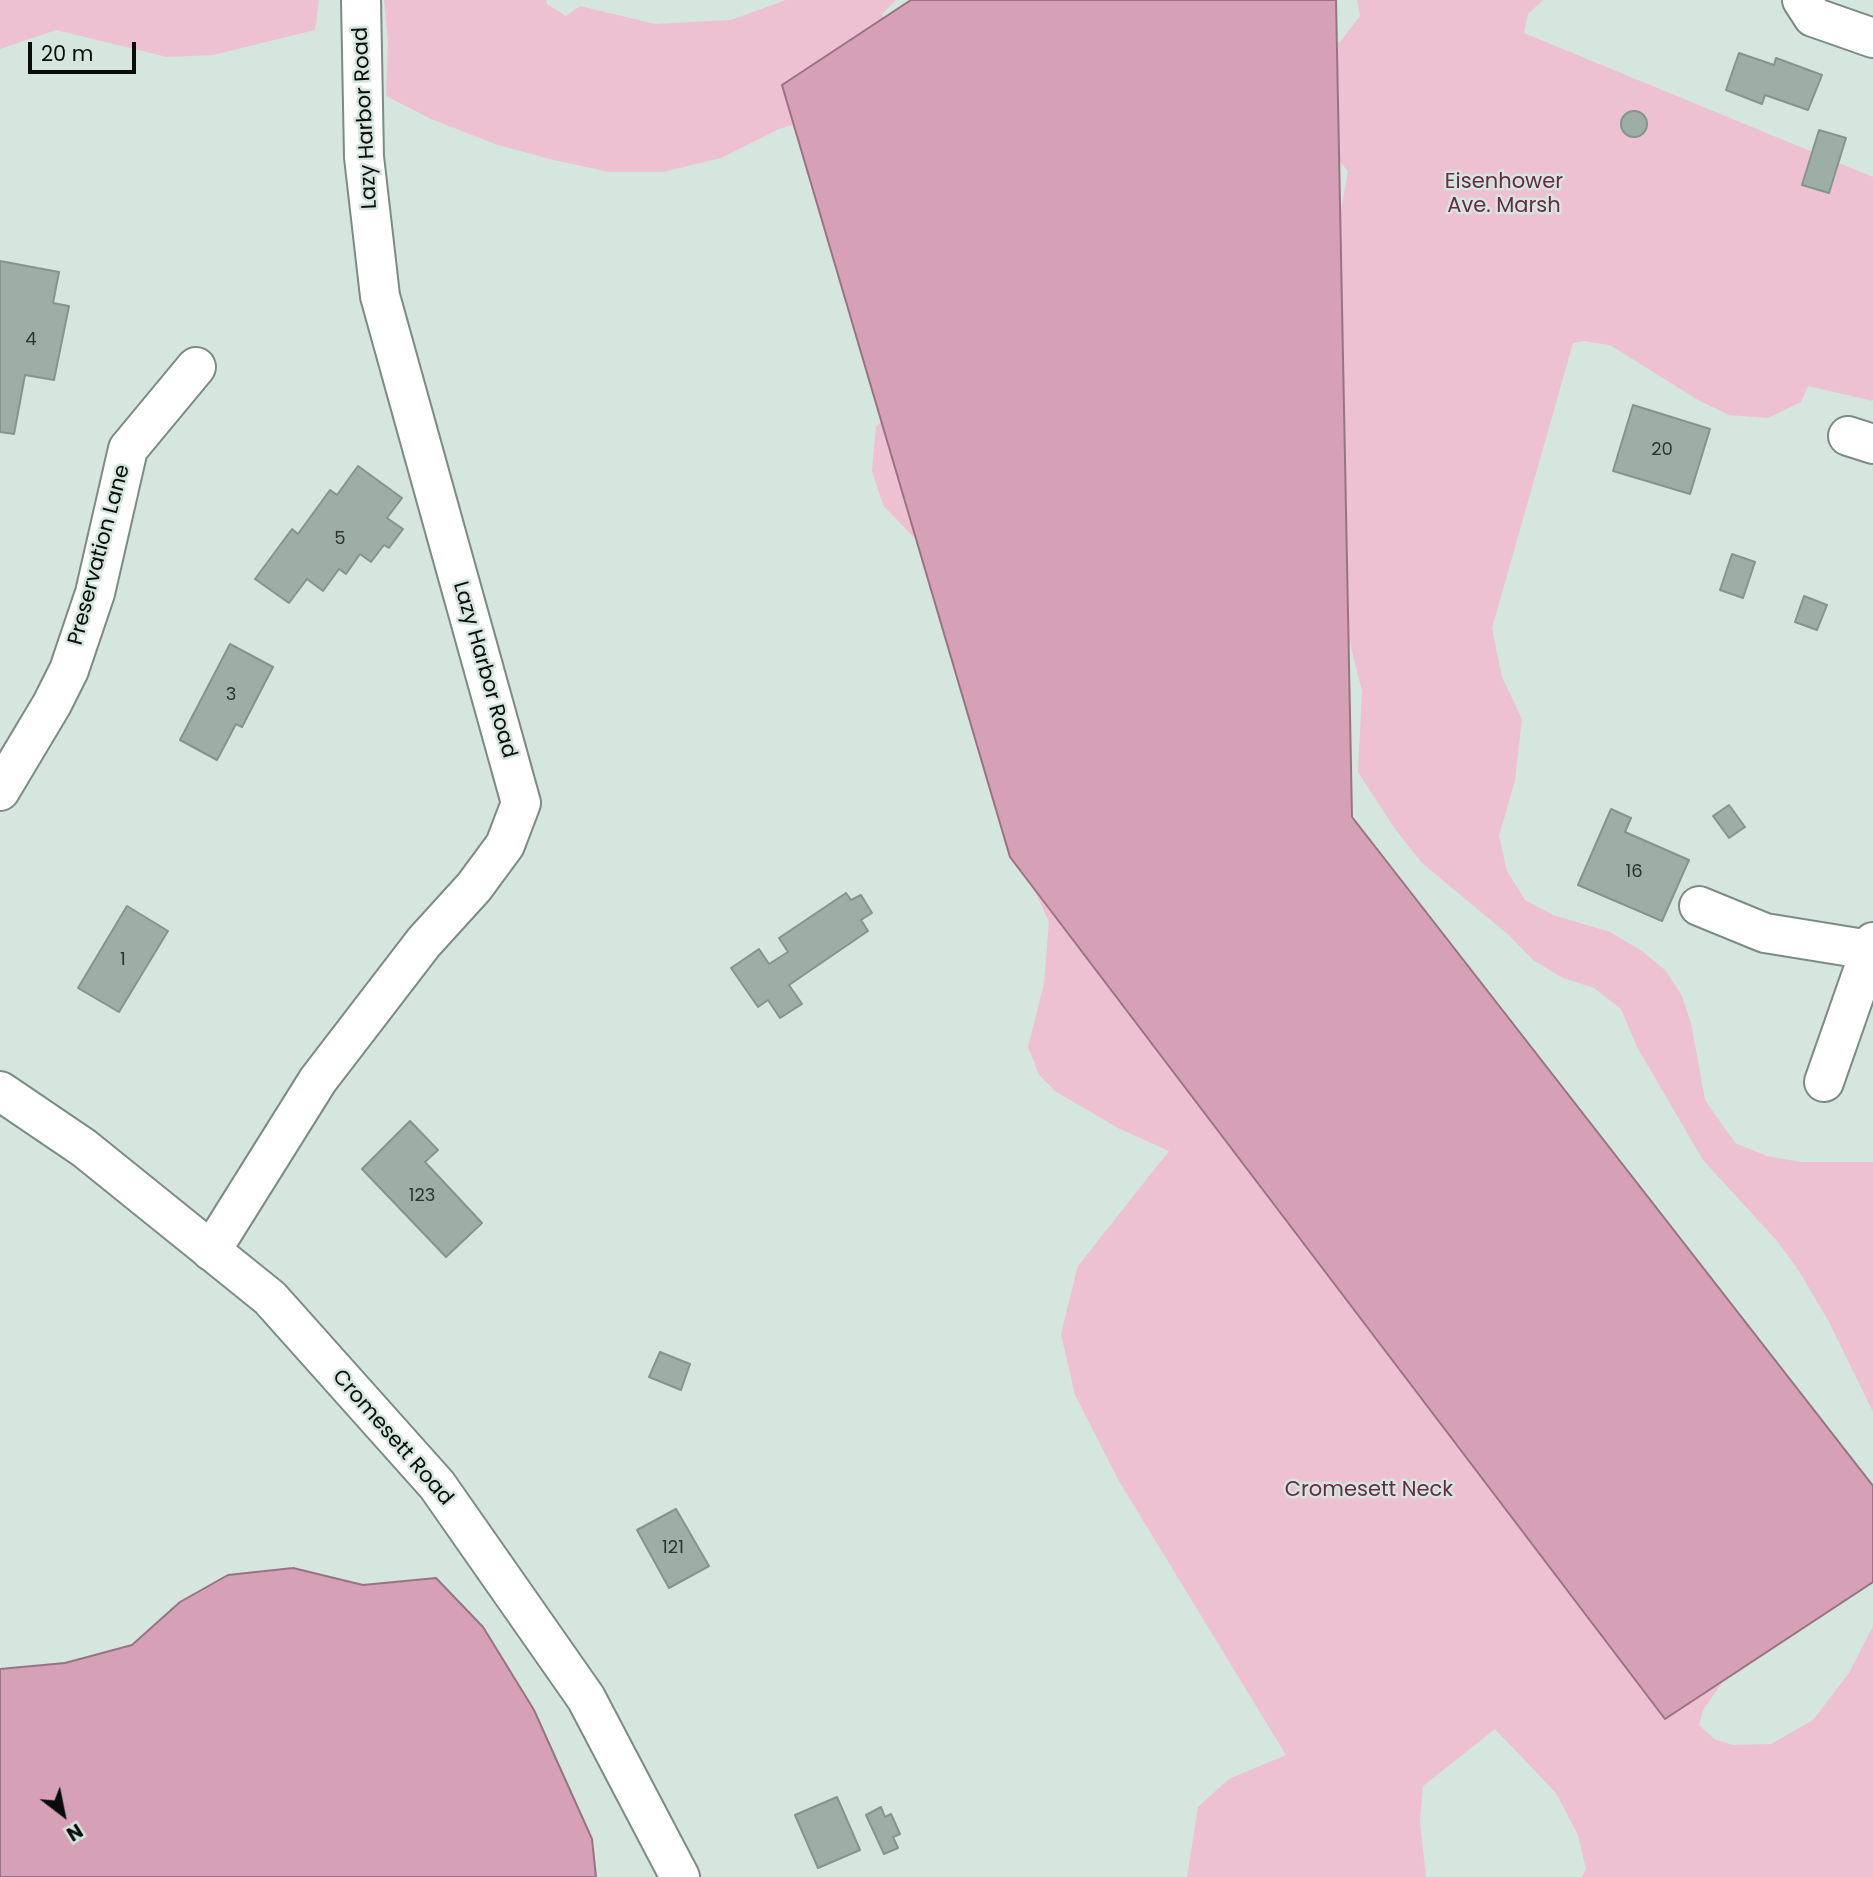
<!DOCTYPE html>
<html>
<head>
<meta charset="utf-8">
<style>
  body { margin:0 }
  #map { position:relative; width:1873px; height:1877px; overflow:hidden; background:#d4e6dd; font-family:Poppins,sans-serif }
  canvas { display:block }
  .north { position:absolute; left:28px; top:1779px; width:70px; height:70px; -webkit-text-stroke:5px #d4e6dd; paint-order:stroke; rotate:148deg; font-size:19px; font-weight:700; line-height:28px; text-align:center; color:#080d0b }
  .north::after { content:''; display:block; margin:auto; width:24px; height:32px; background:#080d0b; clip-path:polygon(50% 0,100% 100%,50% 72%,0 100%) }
  .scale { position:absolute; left:28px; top:42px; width:108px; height:32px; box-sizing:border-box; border:4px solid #080d0b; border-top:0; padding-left:9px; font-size:21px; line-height:24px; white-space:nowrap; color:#080d0b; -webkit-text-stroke:5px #d4e6dd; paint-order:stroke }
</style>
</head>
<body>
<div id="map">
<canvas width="1873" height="1877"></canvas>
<div class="north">N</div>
<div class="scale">20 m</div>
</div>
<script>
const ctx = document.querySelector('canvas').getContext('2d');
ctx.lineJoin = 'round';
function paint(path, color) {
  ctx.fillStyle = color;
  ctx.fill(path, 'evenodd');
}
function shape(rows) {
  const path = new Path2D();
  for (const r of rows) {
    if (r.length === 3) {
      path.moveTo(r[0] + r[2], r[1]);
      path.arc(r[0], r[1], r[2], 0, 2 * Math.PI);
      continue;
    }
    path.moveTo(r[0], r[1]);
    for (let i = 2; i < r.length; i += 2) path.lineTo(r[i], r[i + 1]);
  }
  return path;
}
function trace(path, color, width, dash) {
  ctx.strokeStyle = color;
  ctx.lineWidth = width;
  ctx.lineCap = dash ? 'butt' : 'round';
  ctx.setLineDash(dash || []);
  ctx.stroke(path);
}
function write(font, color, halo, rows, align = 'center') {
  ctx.font = font + ' Poppins,sans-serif';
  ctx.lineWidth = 5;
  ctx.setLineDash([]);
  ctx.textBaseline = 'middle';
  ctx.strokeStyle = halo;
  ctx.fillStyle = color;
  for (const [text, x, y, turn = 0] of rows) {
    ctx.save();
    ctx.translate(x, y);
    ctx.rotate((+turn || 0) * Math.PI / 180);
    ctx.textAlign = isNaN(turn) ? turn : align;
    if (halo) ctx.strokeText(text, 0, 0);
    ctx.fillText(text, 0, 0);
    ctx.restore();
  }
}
const green = shape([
  [0,0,319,0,315,30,213,55,167,57,56,30,0,49],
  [384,0,546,0,547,4,566,16,580,6,655,24,731,20,786,0,896,0,882,14,891,36,1738,1660,1703,1710,1699,1725,1714,1739,1733,1745,1771,1744,1813,1720,1849,1673,1873,1626,1873,1877,1582,1877,1586,1869,1578,1835,1556,1793,1495,1729,1423,1786,1420,1822,1426,1877,1187,1877,1198,1807,1229,1779,1286,1755,1119,1481,1075,1395,1061,1334,1078,1266,1169,1151,1118,1128,1055,1091,1039,1075,1028,1047,1044,984,1049,922,1022,863,976,603,883,505,872,471,876,426,916,397,833,113,779,129,721,158,663,172,609,172,554,160,498,145,431,119,386,96,388,44],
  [1357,0,1543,0,1528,14,1524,33,1873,177,1873,401,1808,386,1801,402,1768,418,1729,415,1698,400,1610,345,1584,341,1573,343,1492,628,1502,677,1522,719,1515,780,1499,836,1507,871,1525,900,1553,915,1610,932,1642,951,1665,970,1681,994,1691,1023,1705,1100,1735,1143,1767,1156,1800,1162,1873,1162,1873,1412,1829,1322,1799,1271,1778,1242,1703,1160,1637,1047,1621,1009,1594,988,1563,978,1533,960,1510,936,1422,863,1395,829,1358,772,1362,691,1350,643,1283,625,1286,527,1348,171,1315,134,1307,61,1340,42,1360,16]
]);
const water = shape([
  [911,0,1336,0,1352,817,1873,1486,1873,1582,1665,1719,1010,857,782,85,911,0],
  [293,1568,363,1585,436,1578,483,1627,534,1710,592,1839,596,1877,0,1877,0,1669,65,1663,132,1645,180,1602,228,1575,293,1568]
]);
const building = shape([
  [1739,53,1774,65,1776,58,1822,75,1808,110,1765,95,1762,104,1726,90,1739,53],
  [1634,124,13],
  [1819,130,1846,138,1829,193,1802,185,1819,130],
  [0,261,59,272,53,303,69,306,54,380,25,375,14,434,0,432,0,261],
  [1633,405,1710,429,1690,494,1613,471,1633,405],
  [358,466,402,498,387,518,403,529,389,548,384,545,371,562,360,554,346,574,339,569,323,591,307,579,289,603,255,579,292,529,298,534,330,490,337,495,358,466],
  [1732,554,1755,562,1743,598,1720,590,1732,554],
  [1804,596,1827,605,1817,630,1795,622,1804,596],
  [230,644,273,667,242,727,236,724,217,760,180,740,230,644],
  [1729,805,1745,827,1729,838,1713,816,1729,805],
  [1611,809,1631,818,1625,832,1689,860,1662,921,1578,885,1611,809],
  [846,893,851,900,861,895,872,913,861,920,868,931,789,985,802,1004,780,1018,768,1000,758,1007,731,968,759,949,769,964,788,952,779,938,846,893],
  [127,906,168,931,119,1012,78,988,127,906],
  [410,1121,438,1150,425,1162,482,1223,446,1257,362,1169,410,1121],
  [660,1352,690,1364,681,1390,649,1377,660,1352],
  [676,1509,709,1566,669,1588,637,1530,676,1509],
  [837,1797,860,1850,818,1868,795,1815,837,1797],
  [881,1807,885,1817,891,1814,900,1834,893,1837,898,1848,884,1854,866,1815,881,1807]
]);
const minor = shape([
  [1802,0,1813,17,1873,38],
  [1848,436,1873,444],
  [0,791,52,704,69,670,95,593,128,449,196,367],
  [1699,906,1765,933,1870,950],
  [1824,1082,1873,942],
  [211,1251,318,1080,424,942,474,887,505,845,521,803,380,296,364,157,361,0]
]);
const tertiary = shape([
  [0,1091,84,1148,270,1298,437,1485,586,1698,680,1877]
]);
const numberNames = [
  ["4",31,340],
  ["20",1662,450],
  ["5",340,539],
  ["3",231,695],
  ["16",1634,872],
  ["1",123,960],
  ["123",422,1196],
  ["121",673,1548]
];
const streetNames = [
  ["Lazy Harbor Road",366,118,-93],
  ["Preservation Lane",100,555,-75],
  ["Lazy Harbor Road",484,670,74],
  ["Cromesett Road",392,1438,49]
];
const parkNames = [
  ["Eisenhower",1504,183],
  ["Ave. Marsh",1504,207],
  ["Cromesett Neck",1369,1491]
];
paint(green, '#edc0d2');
paint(water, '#d6a0b6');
trace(water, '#987483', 2);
paint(building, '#9daea6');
trace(building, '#85958d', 2);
trace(minor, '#7c8c84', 42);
trace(tertiary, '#7c8c84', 42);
trace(minor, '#fff', 38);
trace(tertiary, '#fff', 38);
write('18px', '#2d3532', null, numberNames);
write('21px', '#080d0b', '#d4e6dd', streetNames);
write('21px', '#6a2948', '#d4e6dd', parkNames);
</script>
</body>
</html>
